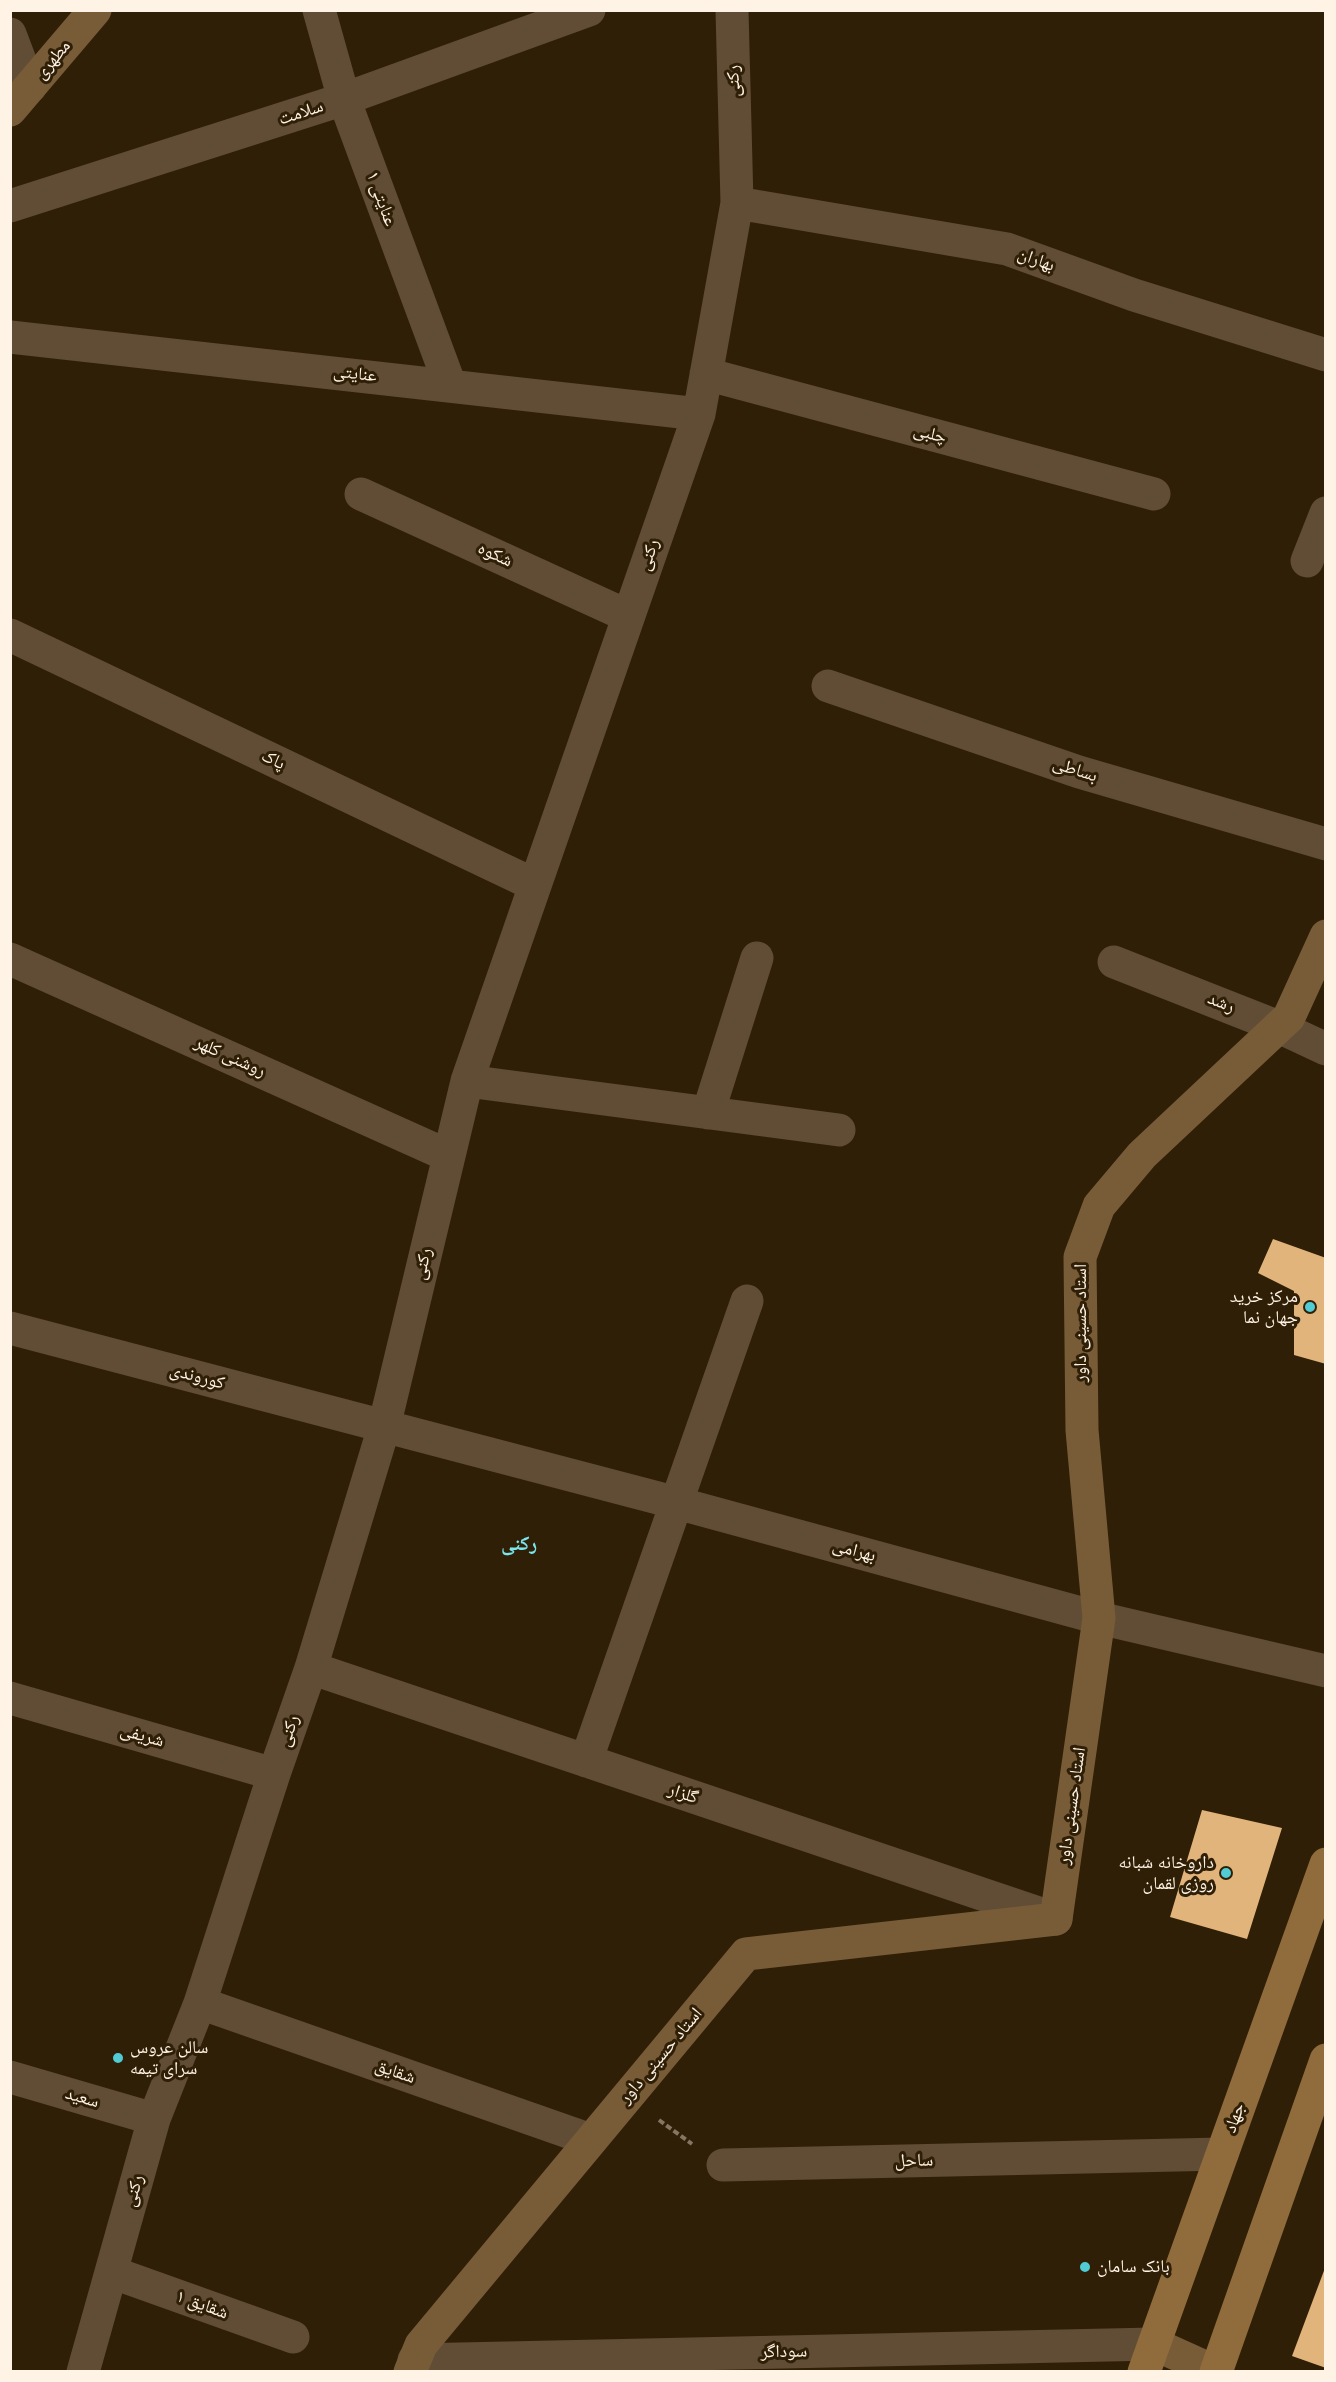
<!DOCTYPE html>
<html>
<head>
<meta charset="utf-8">
<style>
  body { margin:0 }
  #map { position:relative; width:1336px; height:2382px; overflow:hidden; background:#301f07; font-family:"Space Grotesk",sans-serif }
  canvas { display:block }
  .frame { position:absolute; inset:0; border:12px solid #fef3e4; pointer-events:none }
</style>
</head>
<body>
<div id="map">
<canvas width="1336" height="2382"></canvas>
<div class="frame"></div>
</div>
<script>
const ctx = document.querySelector('canvas').getContext('2d');
ctx.lineJoin = 'round';
function paint(path, color) {
  ctx.fillStyle = color;
  ctx.fill(path, 'evenodd');
}
function shape(rows) {
  const path = new Path2D();
  for (const r of rows) {
    path.moveTo(r[0], r[1]);
    for (let i = 2; i < r.length; i += 2) path.lineTo(r[i], r[i + 1]);
  }
  return path;
}
function trace(path, color, width, dash) {
  ctx.strokeStyle = color;
  ctx.lineWidth = width;
  ctx.lineCap = dash ? 'butt' : 'round';
  ctx.setLineDash(dash || []);
  ctx.stroke(path);
}
function write(font, color, halo, rows, align = 'center') {
  ctx.font = font + ' "Space Grotesk","Noto Naskh Arabic",sans-serif';
  ctx.lineWidth = 6;
  ctx.setLineDash([]);
  ctx.textBaseline = 'middle';
  ctx.strokeStyle = halo;
  ctx.fillStyle = color;
  for (const [text, x, y, turn = 0] of rows) {
    ctx.save();
    ctx.translate(x, y);
    ctx.rotate((+turn || 0) * Math.PI / 180);
    ctx.textAlign = isNaN(turn) ? turn : align;
    if (halo) ctx.strokeText(text, 0, 0);
    ctx.fillText(text, 0, 0);
    ctx.restore();
  }
}
const building = shape([
  [1273,1239,1326,1258,1326,1364,1294,1355,1294,1291,1258,1273],
  [1202,1810,1282,1828,1247,1939,1170,1917],
  [1325,2268,1326,2268,1326,2368,1292,2356]
]);
const path = shape([
  [659,2120,692,2144]
]);
const street = shape([
  [319,10,344,99,450,385],
  [10,34,30,87],
  [737,203,1007,249,1134,295,1326,355],
  [10,206,344,99,589,10],
  [10,337,699,414],
  [706,374,1154,494],
  [361,494,628,616],
  [1307,561,1326,513],
  [10,635,535,885],
  [828,686,1079,772,1326,844],
  [10,959,449,1156],
  [1114,962,1279,1027,1326,1049],
  [467,1081,839,1130],
  [708,1113,757,958],
  [10,1328,677,1503,1099,1618,1326,1671],
  [311,1668,1056,1919],
  [10,1698,274,1774],
  [586,1761,747,1301],
  [200,2003,591,2140],
  [10,2077,154,2119],
  [723,2165,1222,2154],
  [111,2272,293,2337],
  [414,2360,1154,2344],
  [83,2372,154,2119,200,2003,274,1774,311,1668,384,1427,467,1081,699,414,737,203,732,10]
]);
const secondary = shape([
  [10,110,95,10],
  [1154,2344,1216,2372],
  [410,2372,421,2345,746,1954,1056,1919,1099,1618,1082,1430,1080,1257,1099,1206,1142,1155,1289,1017,1326,936]
]);
const primary = shape([
  [1144,2372,1326,1864],
  [1216,2372,1326,2060]
]);
const markers = [
  [1310,1307,6,"#51ccd4"],
  [1226,1873,6,"#51ccd4"],
  [118,2058,6,"#51ccd4"],
  [1085,2267,6,"#51ccd4"]
];
const streetNames = [
  ["مطهری",53,60,-50],
  ["رکنی",734,81,-92],
  ["سلامت",301,113,-18],
  ["عنایتی ۱",381,199,70],
  ["بهاران",1036,260,20],
  ["عنایتی",355,374,6],
  ["چلبی",930,434,15],
  ["شکوه",495,555,25],
  ["رکنی",649,555,-71],
  ["پاک",273,760,26],
  ["بساطی",1075,770,18],
  ["رشد",1221,1003,22],
  ["روشنی کلهر",230,1057,24],
  ["رکنی",423,1264,-77],
  ["استاد حسینی داور",1081,1323,-90],
  ["کوروندی",197,1377,15],
  ["بهرامی",854,1551,15],
  ["رکنی",289,1731,-71],
  ["شریفی",142,1736,16],
  ["گلزار",683,1794,19],
  ["استاد حسینی داور",1072,1806,-82],
  ["استاد حسینی داور",661,2056,-50],
  ["شقایق",395,2072,19],
  ["سعید",82,2098,16],
  ["جهاد",1235,2118,-70],
  ["ساحل",914,2161,-1],
  ["رکنی",134,2191,-74],
  ["شقایق ۱",202,2305,20],
  ["سوداگر",784,2352,-1]
];
const poiNames = [
  ["مرکز خرید",1298,1297],
  ["جهان نما",1298,1318],
  ["داروخانه شبانه",1214,1863],
  ["روزی لقمان",1214,1884],
  ["سالن عروس",130,2048,"left"],
  ["سرای تیمه",130,2069,"left"],
  ["بانک سامان",1097,2267,"left"]
];
const neighbourhoodNames = [
  ["رکنی",519,1545]
];
paint(building, '#e1b47b');
trace(path, '#847662', 4, [6, 3]);
trace(street, '#614d35', 33);
trace(secondary, '#785c38', 33);
trace(primary, '#906c3c', 33);
for (const [x, y, r, color] of markers) {
  const dot = new Path2D();
  dot.arc(x, y, r, 0, 2 * Math.PI);
  ctx.fillStyle = color;
  ctx.fill(dot);
  trace(dot, '#301f07', 2);
}
write('18px', '#fef3e4', '#301f07', streetNames);
write('18px', '#fef3e4', '#301f07', poiNames, 'right');
write('bold 20px', '#7ae6ed', '#301f07', neighbourhoodNames);
</script>
</body>
</html>
